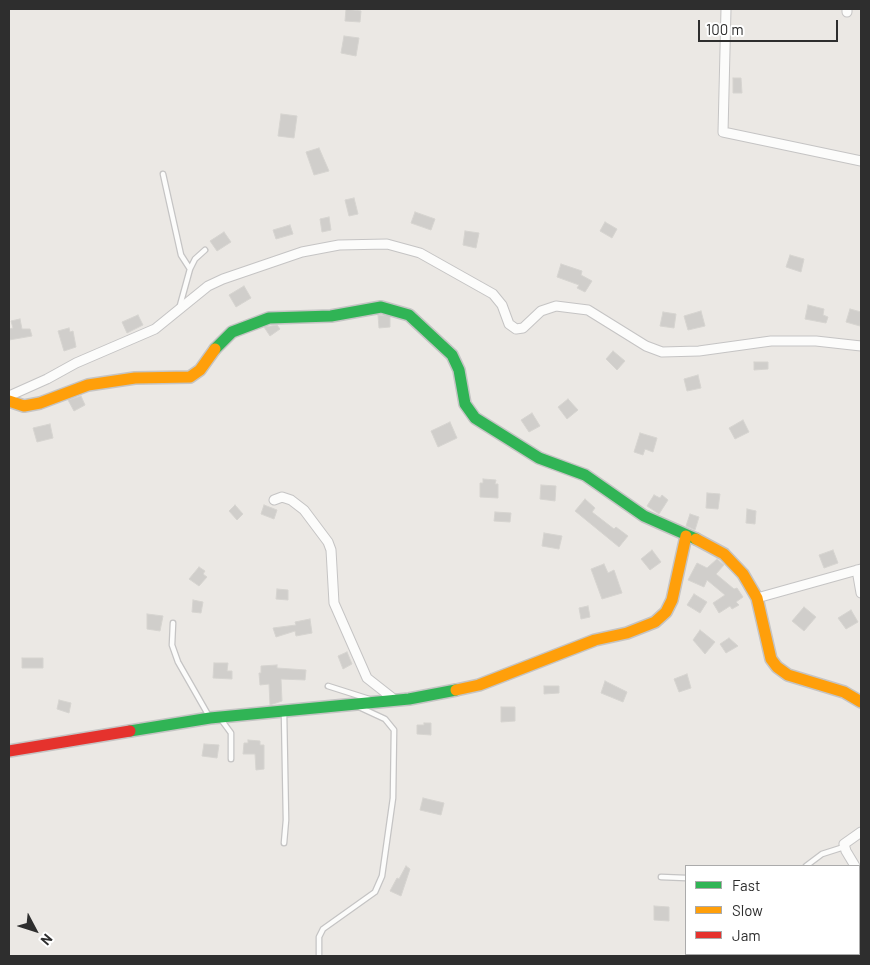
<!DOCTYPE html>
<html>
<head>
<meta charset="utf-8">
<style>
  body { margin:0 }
  #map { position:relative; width:870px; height:965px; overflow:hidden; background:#ebe8e4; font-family:Barlow,sans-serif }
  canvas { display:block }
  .frame { position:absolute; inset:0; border:10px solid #2e2e2e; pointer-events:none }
  .legend { position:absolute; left:685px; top:865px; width:175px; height:90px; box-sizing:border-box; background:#fff; border:1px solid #ababab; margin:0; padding:6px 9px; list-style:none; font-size:15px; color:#2e2e2e }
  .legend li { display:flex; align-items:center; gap:10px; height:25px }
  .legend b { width:25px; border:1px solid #ababab }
  .north { position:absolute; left:10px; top:905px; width:50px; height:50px; -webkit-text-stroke:4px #fff; paint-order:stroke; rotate:130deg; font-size:14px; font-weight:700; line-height:20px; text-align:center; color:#2e2e2e }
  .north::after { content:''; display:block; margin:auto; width:18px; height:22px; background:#2e2e2e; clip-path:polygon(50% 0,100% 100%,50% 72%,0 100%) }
  .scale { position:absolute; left:698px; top:20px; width:140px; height:22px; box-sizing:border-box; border:2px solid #2e2e2e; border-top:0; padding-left:6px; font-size:15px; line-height:18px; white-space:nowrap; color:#2e2e2e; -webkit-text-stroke:4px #fff; paint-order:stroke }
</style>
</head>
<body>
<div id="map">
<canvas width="870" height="965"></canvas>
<div class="frame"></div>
<ul class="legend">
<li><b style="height:6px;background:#30b455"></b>Fast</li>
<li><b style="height:6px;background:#ff9f0a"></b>Slow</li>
<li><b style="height:6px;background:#e5322d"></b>Jam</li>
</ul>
<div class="north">N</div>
<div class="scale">100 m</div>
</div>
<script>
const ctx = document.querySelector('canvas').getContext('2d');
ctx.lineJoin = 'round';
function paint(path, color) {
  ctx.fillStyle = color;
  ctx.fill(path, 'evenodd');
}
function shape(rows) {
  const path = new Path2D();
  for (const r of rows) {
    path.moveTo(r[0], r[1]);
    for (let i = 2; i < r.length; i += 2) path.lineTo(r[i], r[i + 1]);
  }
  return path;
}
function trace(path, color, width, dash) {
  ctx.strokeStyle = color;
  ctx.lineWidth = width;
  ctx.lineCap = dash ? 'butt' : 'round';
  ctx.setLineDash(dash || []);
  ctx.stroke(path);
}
const building = shape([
  [346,9,361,11,360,22,345,21,346,9],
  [344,36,359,38,356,56,341,53,344,36],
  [733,78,741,78,742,93,733,93,733,78],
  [281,114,297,116,294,138,278,136,281,114],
  [319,148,329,171,314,175,306,152,319,148],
  [354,198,358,214,349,216,345,200,354,198],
  [415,212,435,219,431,230,411,223,415,212],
  [329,217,331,230,322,232,320,219,329,217],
  [605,222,617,229,612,238,600,231,605,222],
  [290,225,293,234,276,239,273,230,290,225],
  [465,231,479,233,476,248,463,245,465,231],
  [224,232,231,242,217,251,210,241,224,232],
  [790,255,804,259,801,272,786,267,790,255],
  [561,264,582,271,581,275,592,281,585,292,577,288,579,285,557,277,561,264],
  [244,286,251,298,236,307,229,295,244,286],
  [808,305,824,309,823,315,828,317,826,323,805,319,808,305],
  [850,309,861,312,860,326,846,322,850,309],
  [701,311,705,326,688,330,684,316,701,311],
  [663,312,676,314,674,328,660,326,663,312],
  [138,315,143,325,127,333,122,322,138,315],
  [378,315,390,316,390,327,379,328,378,315],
  [20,319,22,329,30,329,32,336,9,340,9,329,13,328,11,321,20,319],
  [277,325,280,329,270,336,264,327,277,325],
  [69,328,70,332,73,331,76,347,64,351,58,331,69,328],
  [613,351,625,361,617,370,606,359,613,351],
  [754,362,768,362,768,369,754,370,754,362],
  [698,375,701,388,687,391,684,379,698,375],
  [81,396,85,405,74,411,68,400,81,396],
  [568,399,578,410,567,419,558,407,568,399],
  [532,413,540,426,529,432,521,420,532,413],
  [743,420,749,432,735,439,729,428,743,420],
  [450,422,457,438,438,447,431,431,450,422],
  [50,424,53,438,37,442,33,428,50,424],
  [640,433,657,438,653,452,645,449,643,455,634,452,640,433],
  [483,479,496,480,495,484,498,484,498,498,480,497,480,483,483,483,483,479],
  [541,485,556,486,555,501,540,499,541,485],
  [707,493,720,494,718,509,706,508,707,493],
  [654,495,660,498,662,495,668,500,659,514,647,506,654,495],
  [585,499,595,508,592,512,614,529,616,527,628,536,619,547,575,511,585,499],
  [235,505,243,514,237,520,229,511,235,505],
  [264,505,277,510,274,519,261,514,264,505],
  [747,509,756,511,755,524,746,523,747,509],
  [495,512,511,513,510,522,494,521,495,512],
  [690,514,699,517,695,530,686,526,690,514],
  [544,533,562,536,559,549,542,546,544,533],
  [652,550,661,562,650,570,641,559,652,550],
  [833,550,838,563,824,568,819,555,833,550],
  [717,559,724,565,716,574,734,589,737,588,743,597,736,602,739,605,732,609,730,606,719,613,713,603,725,595,707,580,704,587,688,580,697,563,707,568,717,559],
  [604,564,608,573,614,570,622,593,602,599,591,569,604,564],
  [199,567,205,571,203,574,207,577,199,586,189,579,199,567],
  [277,589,288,590,288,600,276,599,277,589],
  [694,594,707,602,700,613,687,605,694,594],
  [193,600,203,602,201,613,192,612,193,600],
  [588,606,590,617,581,619,579,608,588,606],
  [804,607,816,617,804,631,792,621,804,607],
  [851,610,858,622,846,629,838,618,851,610],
  [147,614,163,616,160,631,147,629,147,614],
  [310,619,312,633,296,636,295,631,276,637,273,628,296,625,295,622,310,619],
  [700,630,715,642,705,654,693,640,700,630],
  [729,638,738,646,726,653,720,644,729,638],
  [347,652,352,664,343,669,338,656,347,652],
  [22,658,43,658,43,668,22,668,22,658],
  [214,663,228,663,227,671,232,671,232,679,213,678,214,663],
  [277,665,277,668,306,670,305,680,281,679,282,701,270,705,269,684,260,685,259,673,261,673,261,666,277,665],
  [687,674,691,688,679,692,674,679,687,674],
  [605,681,627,692,623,702,601,693,605,681],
  [544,686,559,686,559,693,544,694,544,686],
  [59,700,71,703,69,713,57,709,59,700],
  [501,707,515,707,515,721,501,722,501,707],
  [424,723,431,723,431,735,417,734,417,725,424,725,424,723],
  [248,740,260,741,260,745,264,745,264,769,256,770,255,754,243,754,244,743,248,743,248,740],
  [204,744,219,745,217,758,202,756,204,744],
  [423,798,444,803,441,815,420,810,423,798],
  [406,866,410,869,401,896,390,891,397,878,399,879,406,866],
  [654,906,669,907,669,921,654,920,654,906]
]);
const lane = shape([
  [163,174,181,255,190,269],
  [179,309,190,269,195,259,205,250],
  [173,623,172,645,178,662,210,718],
  [328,686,369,699],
  [220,718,231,733,231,759],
  [284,843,286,820,284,712],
  [806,866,822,854,844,847],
  [661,877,686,878],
  [319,956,319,937,323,929,375,892,382,876,393,798,394,730,385,719,359,707]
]);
const street = shape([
  [726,9,723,132,861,161],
  [847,9,847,12],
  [9,396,47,379,76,363,155,329,208,286,223,279,302,252,339,245,387,244,420,253,493,294,502,305,509,324,516,329,523,328,541,311,556,306,588,310,646,346,662,352,699,351,771,341,816,341,861,346],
  [274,500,282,497,291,500,304,510,328,542,331,550,334,603,367,678,395,700],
  [857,570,861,593],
  [757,598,861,569],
  [855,866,846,851,844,844,861,832],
  [859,874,861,879]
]);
const fast = shape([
  [215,349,232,332,269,318,331,316,381,307,409,315,452,355,459,370,465,404,475,418,539,458,585,475,644,516,696,539],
  [130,731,210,718,409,699,456,690]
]);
const slow = shape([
  [9,401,24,406,40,403,88,385,135,378,190,377,200,370,215,349],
  [696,539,724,554,743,574,757,598,771,659,777,667,788,675,844,692,861,702],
  [456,690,479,685,595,640,627,633,655,622,666,612,672,600,686,536]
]);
const jam = shape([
  [9,751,130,731]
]);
paint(building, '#d0cecb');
trace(building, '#d6d4d0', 1);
trace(lane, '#c5c4c4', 7);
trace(street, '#c5c4c4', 11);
trace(fast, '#c5c4c4', 14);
trace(slow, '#c5c4c4', 14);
trace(jam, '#c5c4c4', 14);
trace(lane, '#fcfcfb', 4.5);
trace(street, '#fcfcfb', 9);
trace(fast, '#30b455', 11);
trace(slow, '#ff9f0a', 11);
trace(jam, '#e5322d', 11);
</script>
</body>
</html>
